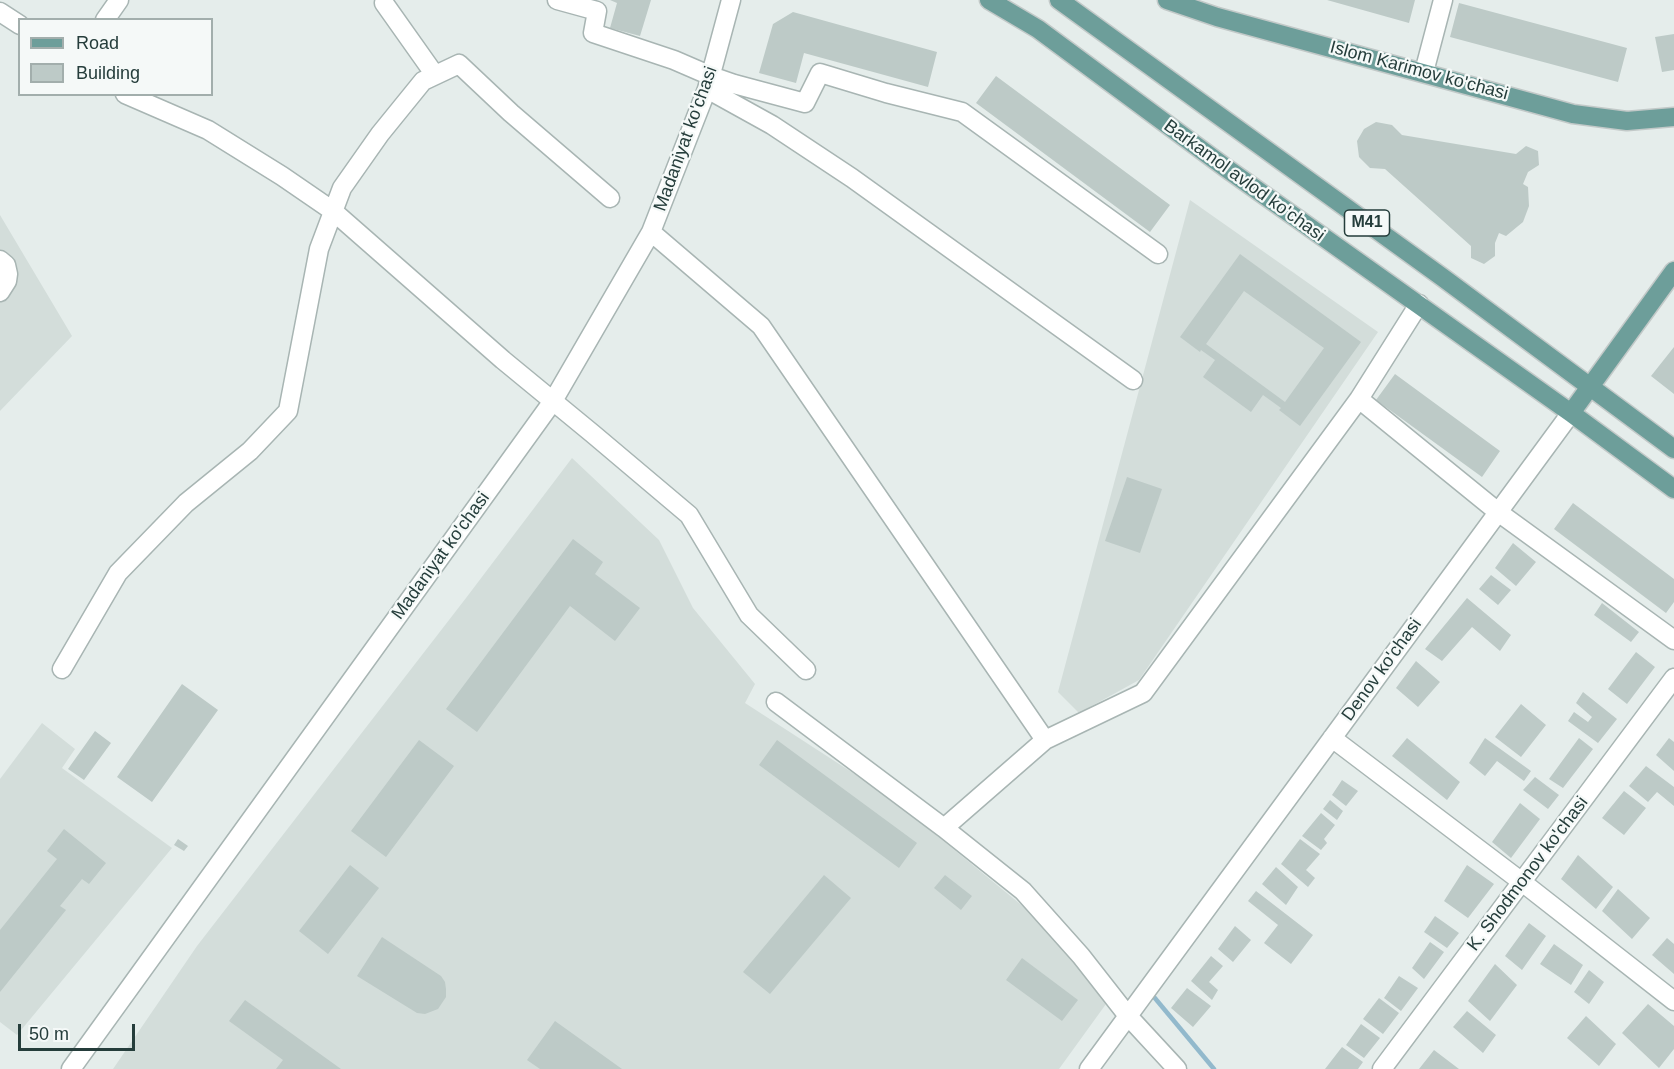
<!DOCTYPE html>
<html>
<head>
<meta charset="utf-8">
<style>
  body { margin:0 }
  #map { position:relative; width:1674px; height:1069px; overflow:hidden; background:#e5edeb; font-family:Arial,sans-serif }
  canvas { display:block }
  .legend { position:absolute; left:18px; top:18px; width:195px; height:78px; box-sizing:border-box; background:#f5f9f8; border:2px solid #a2aeac; margin:0; padding:8px 10px; list-style:none; font-size:18px; color:#253d3b }
  .legend li { display:flex; align-items:center; gap:12px; height:30px }
  .legend b { width:30px; border:2px solid #a2aeac }
  .scale { position:absolute; left:18px; top:1024px; width:117px; height:27px; box-sizing:border-box; border:3px solid #253d3b; border-top:0; padding-left:8px; font-size:18px; line-height:21px; white-space:nowrap; color:#253d3b; -webkit-text-stroke:4px #f5f9f8; paint-order:stroke }
</style>
</head>
<body>
<div id="map">
<canvas width="1674" height="1069"></canvas>
<ul class="legend">
<li><b style="height:8px;background:#6d9e9a"></b>Road</li>
<li><b style="height:16px;background:#bdcac7"></b>Building</li>
</ul>
<div class="scale">50 m</div>
</div>
<script>
const ctx = document.querySelector('canvas').getContext('2d');
ctx.lineJoin = 'round';
function paint(path, color) {
  ctx.fillStyle = color;
  ctx.fill(path, 'evenodd');
}
function shape(rows) {
  const path = new Path2D();
  for (const r of rows) {
    path.moveTo(r[0], r[1]);
    for (let i = 2; i < r.length; i += 2) path.lineTo(r[i], r[i + 1]);
  }
  return path;
}
function trace(path, color, width, dash) {
  ctx.strokeStyle = color;
  ctx.lineWidth = width;
  ctx.lineCap = dash ? 'butt' : 'round';
  ctx.setLineDash(dash || []);
  ctx.stroke(path);
}
function write(font, color, halo, rows, align = 'center') {
  ctx.font = font + ' Arial,sans-serif';
  ctx.lineWidth = 4.5;
  ctx.setLineDash([]);
  ctx.textBaseline = 'middle';
  ctx.strokeStyle = halo;
  ctx.fillStyle = color;
  for (const [text, x, y, turn = 0] of rows) {
    ctx.save();
    ctx.translate(x, y);
    ctx.rotate((+turn || 0) * Math.PI / 180);
    ctx.textAlign = isNaN(turn) ? turn : align;
    if (halo) ctx.strokeText(text, 0, 0);
    ctx.fillText(text, 0, 0);
    ctx.restore();
  }
}
const built = shape([
  [1190,200,1378,332,1139,680,1079,713,1058,692],
  [0,215,72,336,0,411],
  [572,458,659,540,693,608,755,684,745,703,890,797,1053,931,1106,1004,1059,1069,113,1069,197,946,466,598],
  [42,723,75,749,62,768,172,848,17,1035,0,1022,0,779]
]);
const stream = shape([
  [1154,997,1214,1069]
]);
const building = shape([
  [610,0,651,0,640,36,610,28,617,3],
  [1327,0,1415,0,1409,23],
  [1459,3,1627,48,1618,82,1450,37],
  [793,12,937,52,928,87,804,53,796,83,759,73,773,24],
  [1674,34,1674,70,1662,72,1655,37],
  [996,76,1170,205,1150,232,976,103],
  [1376,122,1392,125,1402,135,1516,154,1526,146,1538,151,1539,165,1528,172,1523,184,1528,187,1529,206,1523,222,1506,236,1499,233,1495,243,1495,256,1484,264,1471,258,1471,246,1385,169,1370,168,1359,157,1357,141,1364,129],
  [1240,254,1361,342,1300,426,1279,410,1281,408,1263,395,1251,412,1203,377,1215,360,1201,350,1200,352,1180,337],
  [1244,291,1324,348,1285,402,1206,344],
  [1674,347,1674,394,1651,376],
  [1395,374,1500,451,1482,477,1376,400],
  [1127,477,1162,489,1140,553,1105,541],
  [1573,503,1674,579,1674,602,1666,613,1554,529],
  [573,539,603,562,595,574,640,608,615,641,570,606,477,732,446,709],
  [1513,543,1536,562,1516,586,1495,568],
  [1491,575,1511,590,1498,605,1479,589],
  [1467,598,1511,635,1500,651,1472,627,1442,661,1425,649],
  [1602,603,1639,632,1631,642,1594,615],
  [1636,652,1655,667,1627,704,1608,689],
  [1416,661,1440,682,1418,707,1396,688],
  [182,684,218,710,152,802,117,777],
  [1583,692,1617,719,1598,743,1568,721,1574,712,1588,722,1592,717,1576,703],
  [1521,704,1546,725,1521,757,1495,737],
  [95,731,111,743,84,780,68,769],
  [1407,738,1460,782,1447,800,1392,756],
  [1485,738,1531,771,1524,781,1497,761,1485,776,1469,763],
  [1579,738,1593,749,1563,788,1549,779],
  [1669,738,1674,742,1674,771,1656,755],
  [419,740,454,766,386,857,351,831],
  [777,740,917,843,899,868,759,765],
  [1646,766,1674,787,1674,806,1657,792,1648,802,1629,786],
  [1535,777,1559,795,1548,809,1523,790],
  [1342,780,1358,791,1346,806,1332,795],
  [1624,791,1646,808,1624,835,1602,818],
  [1330,800,1343,811,1337,820,1323,809],
  [1520,803,1540,819,1511,858,1492,842],
  [1321,813,1335,825,1324,839,1327,843,1321,850,1302,836],
  [64,829,106,863,89,884,82,879,60,906,66,910,0,992,0,930,57,859,47,851],
  [178,839,188,846,184,851,174,845],
  [1300,839,1320,854,1306,870,1315,878,1308,887,1281,864],
  [1578,855,1613,887,1596,909,1561,879],
  [350,865,379,888,328,954,299,931],
  [1467,865,1494,884,1468,918,1444,901],
  [1276,867,1298,887,1286,905,1262,884],
  [824,875,851,898,770,994,743,972],
  [945,875,972,896,961,910,934,888],
  [1618,889,1650,918,1632,939,1602,911],
  [1256,891,1313,935,1291,964,1264,943,1278,925,1248,901],
  [1435,916,1459,933,1447,948,1424,932],
  [1529,923,1546,936,1522,970,1505,956],
  [1235,926,1251,940,1233,962,1218,949],
  [382,937,441,976,445,982,446,989,446,997,438,1009,425,1014,417,1013,357,976],
  [1667,938,1674,944,1674,974,1652,955],
  [1430,942,1444,952,1424,979,1412,968],
  [1554,944,1583,965,1571,985,1540,964],
  [1211,956,1223,966,1209,982,1218,990,1212,1000,1191,981],
  [1022,958,1078,1000,1062,1021,1006,980],
  [1495,964,1517,985,1490,1021,1468,1001],
  [1589,970,1604,982,1589,1004,1574,992],
  [1399,976,1418,988,1401,1011,1384,998],
  [1187,988,1211,1006,1193,1027,1171,1008],
  [1379,998,1399,1013,1383,1034,1363,1019],
  [245,1000,341,1069,276,1069,283,1060,229,1021],
  [1648,1004,1674,1026,1674,1049,1659,1068,1622,1033],
  [1467,1011,1496,1035,1483,1053,1453,1027],
  [1586,1016,1616,1044,1599,1066,1567,1038],
  [555,1021,622,1069,540,1069,527,1060],
  [1361,1024,1380,1038,1364,1058,1346,1045],
  [1342,1047,1363,1062,1358,1069,1325,1069],
  [1434,1050,1459,1069,1419,1069]
]);
const minor = shape([
  [557,0,597,11,593,33,674,60,711,76,734,84,805,103,820,73,886,93,962,112,1158,254],
  [384,3,435,75],
  [0,12,20,25],
  [105,20,119,0],
  [1424,72,1443,0],
  [707,89,772,125,852,178,1133,380],
  [125,94,208,130,282,176,333,211,503,360,593,434,689,515,749,615,806,670],
  [651,232,761,326,1045,740],
  [0,260,6,265,8,274,7,281,0,292],
  [1359,399,1498,512,1674,640],
  [62,669,118,573,186,503,250,451,288,411,319,249,342,188,380,134,423,81,459,64,511,113,610,198],
  [776,702,944,828,1023,891,1081,956,1128,1016,1177,1069],
  [1332,738,1522,882,1674,1001],
  [944,828,1045,740,1143,693,1359,399,1419,304],
  [71,1069,553,401,651,232,707,89,731,0],
  [1089,1069,1571,413],
  [1382,1069,1674,678]
]);
const major = shape([
  [989,0,1038,29,1226,168,1571,413,1674,489],
  [1059,0,1442,277,1674,449],
  [1167,0,1217,17,1573,114,1627,121,1674,117],
  [1571,413,1674,271]
]);
const shields = [
  [1367,223,45]
];
const shieldNames = [
  ["M41",1367,223]
];
const streetNames = [
  ["Islom Karimov ko'chasi",1419,71,15],
  ["Madaniyat ko'chasi",686,139,-70],
  ["Barkamol avlod ko'chasi",1244,181,36],
  ["Madaniyat ko'chasi",441,556,-54],
  ["Denov ko'chasi",1382,670,-54],
  ["K. Shodmonov ko'chasi",1528,874,-53]
];
paint(built, '#d3ddda');
trace(stream, '#92b9cc', 4.5);
paint(building, '#bdcac7');
trace(minor, '#a8b5b3', 21);
trace(major, '#c2c9c8', 21);
trace(minor, '#fff', 18);
trace(major, '#6d9e9a', 18);
for (const [x, y, w] of shields) {
  const box = new Path2D();
  box.roundRect(x - w / 2, y - 13, w, 26, 4.5);
  ctx.fillStyle = '#f5f9f8';
  ctx.fill(box);
  trace(box, '#253d3b', 1.5);
}
write('bold 16px', '#253d3b', null, shieldNames);
write('18px', '#253d3b', '#f5f9f8', streetNames);
</script>
</body>
</html>
